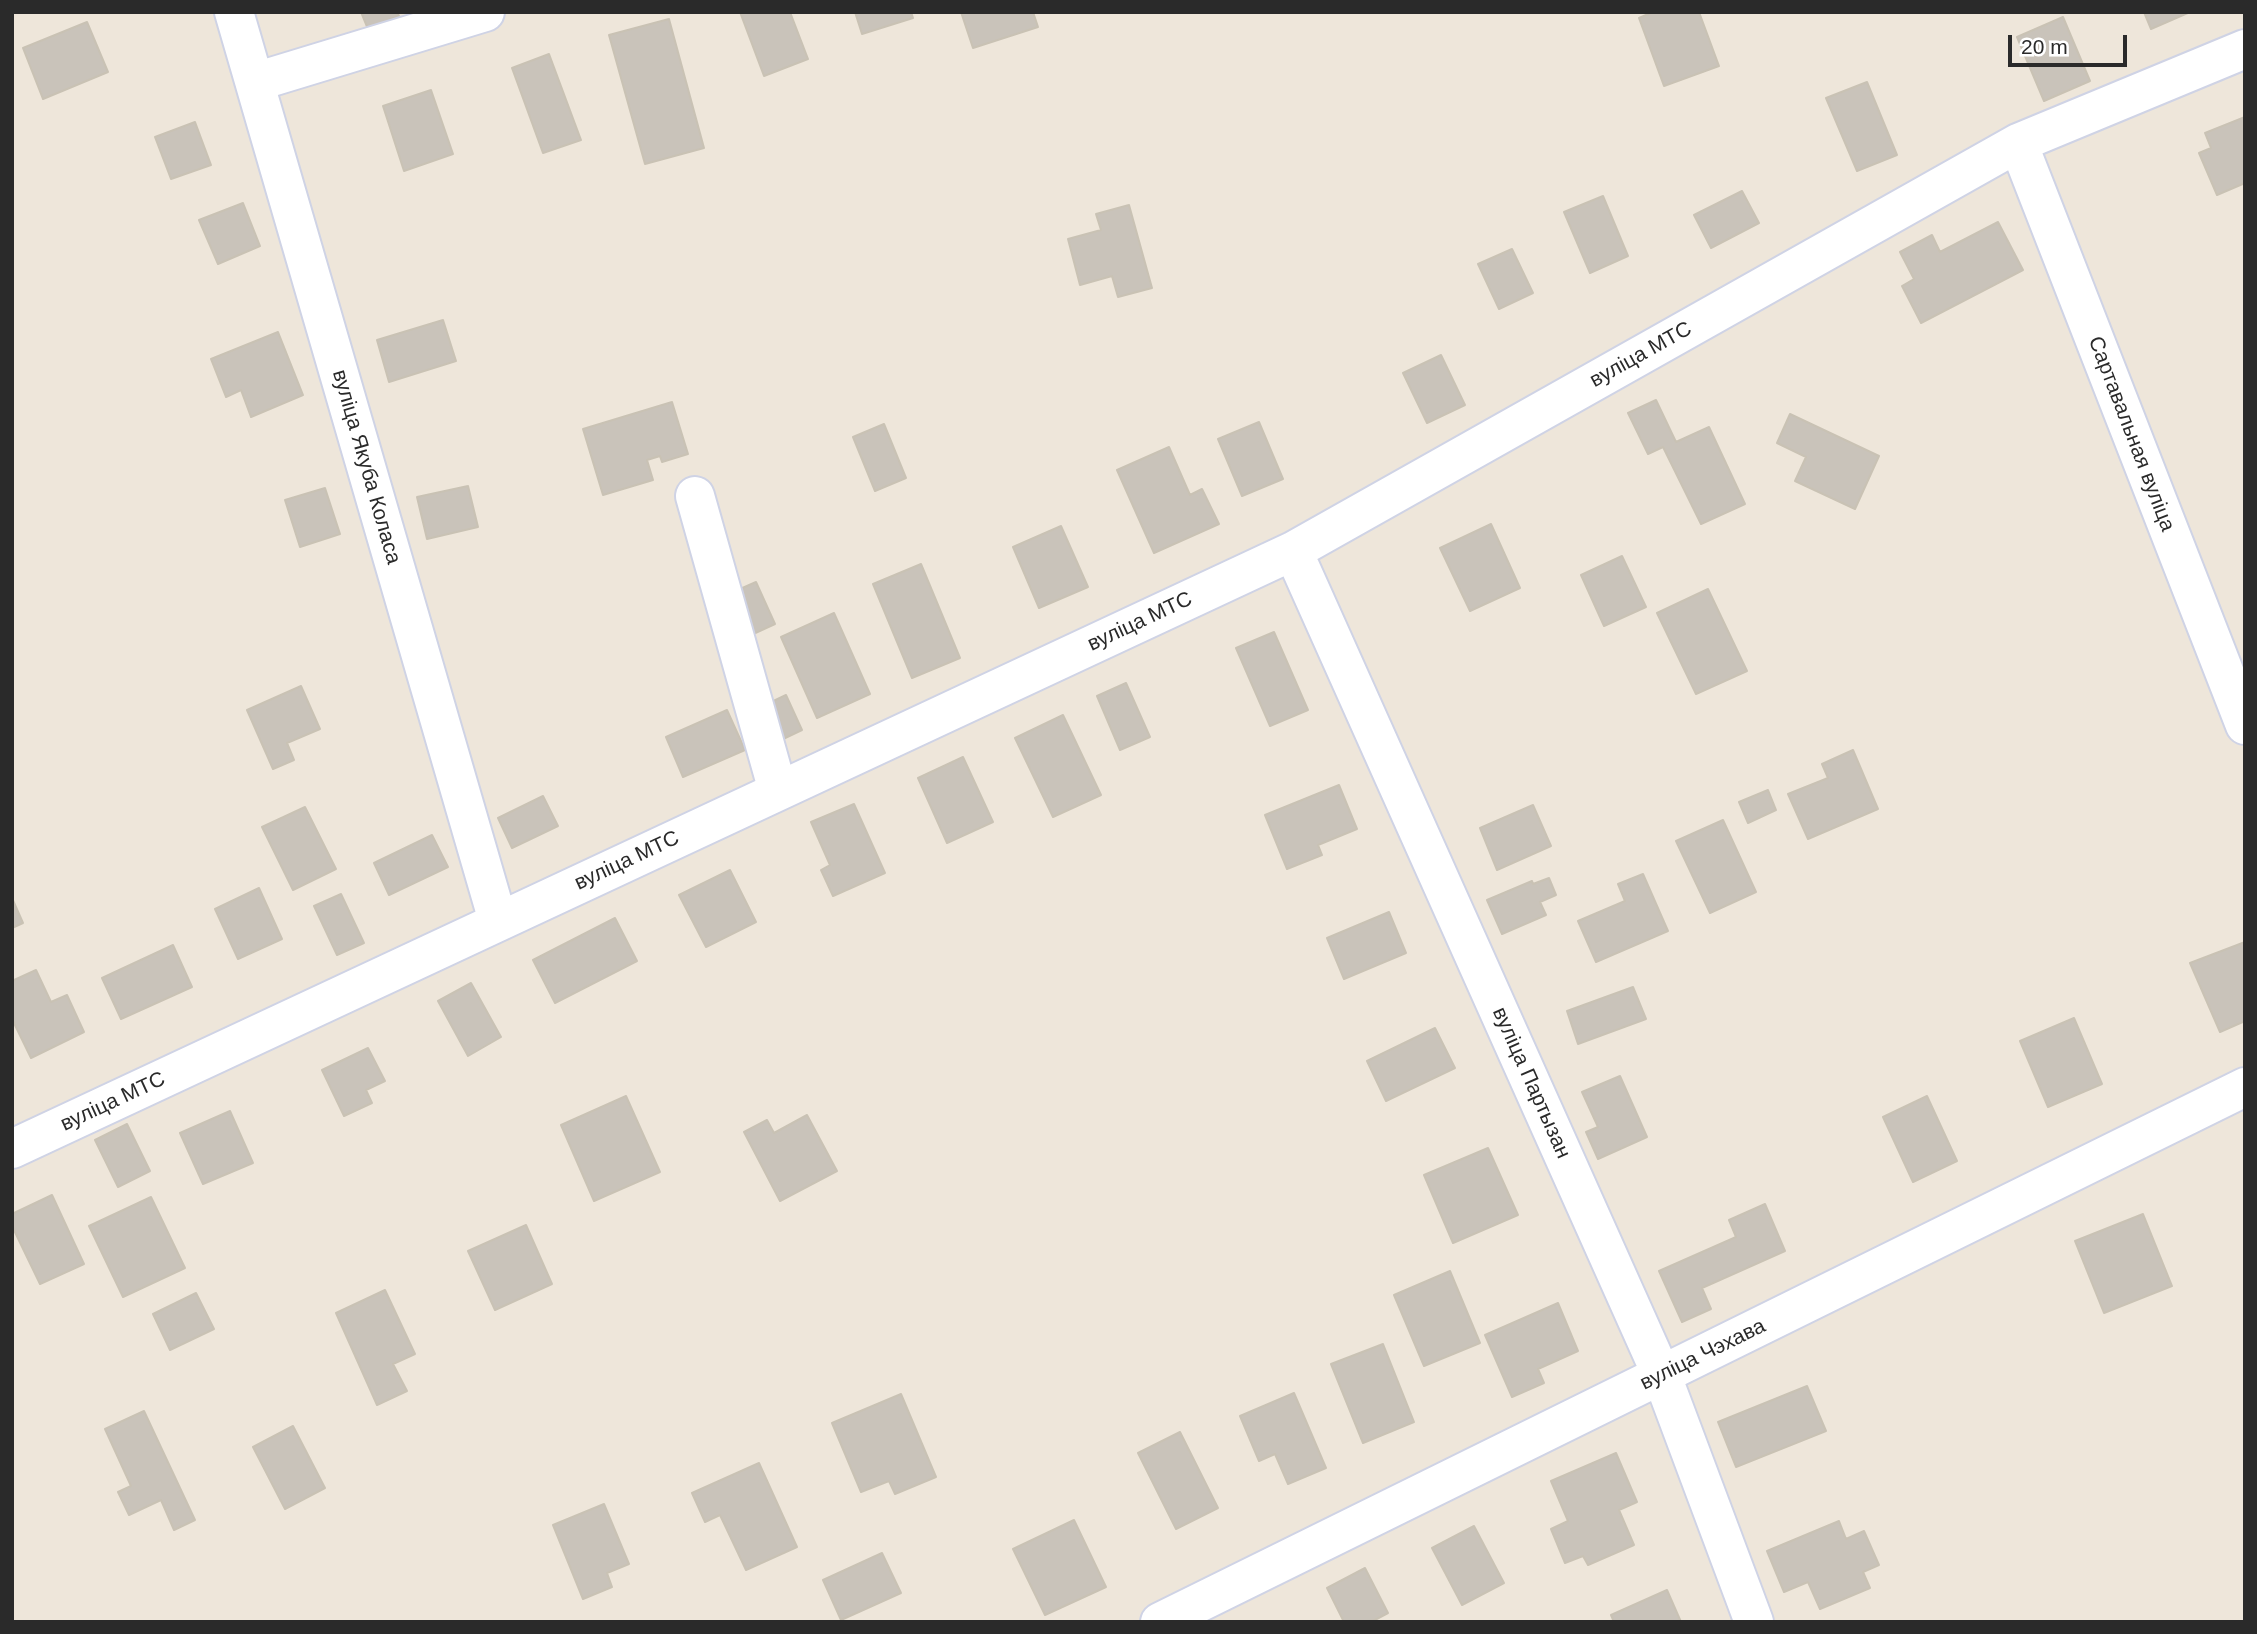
<!DOCTYPE html>
<html>
<head>
<meta charset="utf-8">
<style>
  body { margin:0 }
  #map { position:relative; width:2257px; height:1634px; overflow:hidden; background:#eee6da; font-family:Arial,sans-serif }
  canvas { display:block }
  .frame { position:absolute; inset:0; border:14px solid #2a2a2a; pointer-events:none }
  .scale { position:absolute; left:2008px; top:35px; width:119px; height:32px; box-sizing:border-box; border:4px solid #2a2a2a; border-top:0; padding-left:9px; font-size:21px; line-height:24px; white-space:nowrap; color:#2a2a2a; -webkit-text-stroke:5px #fff; paint-order:stroke }
</style>
</head>
<body>
<div id="map">
<canvas width="2257" height="1634"></canvas>
<div class="frame"></div>
<div class="scale">20 m</div>
</div>
<script>
const ctx = document.querySelector('canvas').getContext('2d');
ctx.lineJoin = 'round';
function paint(path, color) {
  ctx.fillStyle = color;
  ctx.fill(path, 'evenodd');
}
function shape(rows) {
  const path = new Path2D();
  for (const r of rows) {
    path.moveTo(r[0], r[1]);
    for (let i = 2; i < r.length; i += 2) path.lineTo(r[i], r[i + 1]);
  }
  return path;
}
function trace(path, color, width, dash) {
  ctx.strokeStyle = color;
  ctx.lineWidth = width;
  ctx.lineCap = dash ? 'butt' : 'round';
  ctx.setLineDash(dash || []);
  ctx.stroke(path);
}
function write(font, color, halo, rows, align = 'center') {
  ctx.font = font + ' Arial,sans-serif';
  ctx.lineWidth = 5;
  ctx.setLineDash([]);
  ctx.textBaseline = 'middle';
  ctx.strokeStyle = halo;
  ctx.fillStyle = color;
  for (const [text, x, y, turn = 0] of rows) {
    ctx.save();
    ctx.translate(x, y);
    ctx.rotate((+turn || 0) * Math.PI / 180);
    ctx.textAlign = isNaN(turn) ? turn : align;
    if (halo) ctx.strokeText(text, 0, 0);
    ctx.fillText(text, 0, 0);
    ctx.restore();
  }
}
const building = shape([
  [361,12,397,12,399,16,368,29,361,12],
  [740,12,790,12,808,59,764,76,740,12],
  [855,12,911,12,913,18,862,34,855,12],
  [961,12,1033,12,1038,27,973,48,961,12],
  [1699,12,1719,66,1664,86,1639,18,1653,12,1699,12],
  [2144,12,2190,12,2151,29,2144,12],
  [2063,17,2090,81,2044,101,2017,37,2063,17],
  [669,19,704,148,645,164,609,35,669,19],
  [87,22,108,72,43,99,23,48,87,22],
  [549,54,581,140,543,153,512,68,549,54],
  [1867,82,1897,155,1857,171,1826,98,1867,82],
  [431,90,453,154,404,171,383,106,431,90],
  [2245,117,2245,183,2217,195,2199,153,2211,148,2205,133,2245,117],
  [195,122,211,165,171,179,155,137,195,122],
  [1742,191,1759,223,1711,248,1694,215,1742,191],
  [1603,196,1628,256,1590,273,1564,212,1603,196],
  [243,203,260,246,218,264,199,220,243,203],
  [1129,205,1152,288,1118,297,1112,276,1080,285,1068,239,1101,230,1096,214,1129,205],
  [1998,222,2023,270,1921,323,1902,286,1914,279,1900,252,1932,235,1940,252,1998,222],
  [1512,249,1533,293,1499,309,1478,264,1512,249],
  [443,320,456,361,389,382,377,340,443,320],
  [278,332,303,395,251,417,241,390,226,397,211,359,278,332],
  [1441,355,1465,405,1427,423,1403,373,1441,355],
  [1656,400,1676,442,1709,427,1745,504,1701,524,1663,447,1648,454,1628,413,1656,400],
  [672,402,688,454,662,462,660,456,647,460,653,480,603,495,583,429,672,402],
  [1790,414,1879,456,1855,509,1795,481,1806,457,1777,443,1790,414],
  [1259,422,1283,479,1242,496,1218,439,1259,422],
  [884,424,906,478,875,491,853,437,884,424],
  [1169,447,1190,495,1202,489,1219,524,1154,553,1117,470,1169,447],
  [468,486,478,527,427,539,417,497,468,486],
  [325,488,340,534,300,547,285,500,325,488],
  [1491,524,1520,588,1470,611,1440,548,1491,524],
  [1061,526,1088,587,1039,608,1013,547,1061,526],
  [1622,556,1646,607,1604,626,1581,575,1622,556],
  [921,564,960,658,912,678,873,584,921,564],
  [756,582,775,624,751,635,731,593,756,582],
  [1708,589,1747,671,1696,694,1657,613,1708,589],
  [834,613,870,694,817,718,781,637,834,613],
  [1274,632,1308,710,1270,726,1236,648,1274,632],
  [1126,683,1150,737,1120,750,1097,696,1126,683],
  [301,686,320,729,287,743,294,760,273,769,247,710,301,686],
  [786,695,802,730,781,740,765,705,786,695],
  [727,710,745,750,683,777,666,737,727,710],
  [1063,715,1101,795,1053,817,1015,738,1063,715],
  [1853,750,1878,809,1808,839,1788,794,1828,778,1822,764,1853,750],
  [963,757,993,822,947,843,918,778,963,757],
  [1339,785,1357,829,1318,845,1322,855,1287,869,1265,815,1339,785],
  [1768,790,1776,810,1748,823,1739,802,1768,790],
  [543,796,558,826,512,848,498,818,543,796],
  [854,804,885,873,833,896,821,870,830,865,811,822,854,804],
  [1533,805,1551,846,1497,870,1480,828,1533,805],
  [305,807,336,869,293,890,262,827,305,807],
  [1723,820,1756,892,1710,913,1676,841,1723,820],
  [432,835,448,867,389,895,374,863,432,835],
  [730,870,756,922,706,947,679,895,730,870],
  [1643,874,1668,931,1596,962,1578,921,1625,901,1618,884,1643,874],
  [1549,878,1556,895,1540,902,1546,915,1502,934,1487,900,1532,881,1533,884,1549,878],
  [259,888,282,939,238,959,215,909,259,888],
  [341,894,364,943,337,955,314,906,341,894],
  [12,898,23,923,12,928,12,898],
  [1389,912,1406,953,1344,979,1327,938,1389,912],
  [615,918,637,961,555,1003,533,960,615,918],
  [2245,942,2245,1021,2220,1032,2190,963,2245,942],
  [173,945,192,987,121,1019,102,978,173,945],
  [36,970,51,1002,67,995,84,1032,31,1058,12,1019,12,981,36,970],
  [471,983,501,1037,468,1056,438,1001,471,983],
  [1633,987,1646,1019,1578,1044,1567,1011,1633,987],
  [2074,1018,2102,1084,2048,1107,2020,1041,2074,1018],
  [1435,1028,1455,1068,1386,1101,1367,1061,1435,1028],
  [368,1048,385,1081,366,1090,372,1103,344,1116,322,1070,368,1048],
  [1620,1076,1647,1137,1598,1159,1586,1132,1598,1127,1582,1092,1620,1076],
  [626,1096,660,1172,594,1201,561,1125,626,1096],
  [1927,1096,1957,1161,1913,1182,1883,1117,1927,1096],
  [230,1111,253,1163,203,1184,180,1133,230,1111],
  [807,1115,837,1171,780,1201,744,1132,767,1120,774,1133,807,1115],
  [127,1124,150,1171,118,1187,95,1140,127,1124],
  [1488,1148,1518,1215,1453,1243,1424,1175,1488,1148],
  [52,1195,84,1264,40,1284,12,1226,12,1214,52,1195],
  [151,1197,185,1268,123,1297,89,1226,151,1197],
  [1765,1204,1785,1251,1702,1288,1711,1309,1682,1322,1659,1271,1736,1237,1729,1220,1765,1204],
  [2143,1214,2172,1286,2104,1313,2075,1241,2143,1214],
  [526,1225,552,1284,495,1310,468,1251,526,1225],
  [1450,1271,1480,1343,1424,1366,1394,1295,1450,1271],
  [385,1290,415,1354,393,1364,407,1391,377,1405,336,1313,385,1290],
  [196,1293,214,1329,170,1350,153,1314,196,1293],
  [1558,1303,1578,1351,1538,1369,1544,1383,1512,1397,1485,1335,1558,1303],
  [1383,1344,1414,1422,1363,1443,1331,1364,1383,1344],
  [1807,1386,1826,1431,1736,1467,1718,1422,1807,1386],
  [1294,1393,1326,1468,1288,1484,1275,1454,1259,1461,1240,1416,1294,1393],
  [901,1394,936,1477,895,1494,889,1481,861,1492,832,1423,901,1394],
  [144,1411,195,1520,174,1530,161,1500,129,1515,118,1492,131,1486,105,1429,144,1411],
  [293,1426,325,1488,285,1509,253,1447,293,1426],
  [1180,1432,1218,1508,1176,1529,1138,1453,1180,1432],
  [1616,1453,1637,1502,1619,1510,1634,1545,1588,1565,1583,1556,1565,1563,1551,1529,1568,1521,1551,1481,1616,1453],
  [759,1463,797,1547,746,1570,720,1515,705,1522,692,1493,759,1463],
  [604,1504,629,1564,607,1573,612,1587,583,1599,553,1525,604,1504],
  [1074,1520,1106,1587,1045,1615,1013,1549,1074,1520],
  [1839,1521,1846,1539,1864,1531,1879,1565,1863,1572,1870,1588,1820,1609,1808,1582,1784,1592,1767,1551,1839,1521],
  [1474,1526,1504,1583,1462,1605,1432,1548,1474,1526],
  [882,1553,901,1593,841,1620,823,1580,882,1553],
  [1365,1568,1388,1613,1371,1622,1344,1622,1327,1588,1365,1568],
  [1667,1590,1681,1622,1614,1622,1611,1615,1667,1590]
]);
const minor = shape([
  [234,12,498,921],
  [255,82,485,12],
  [2018,143,2245,725],
  [695,496,778,791],
  [1293,551,1662,1376,1754,1622],
  [12,1149,1293,551,2018,143,2245,49],
  [1160,1622,2245,1087]
]);
const streetNames = [
  ["вуліца МТС",1641,355,-29],
  ["Сартавальная вуліца",2131,434,69],
  ["вуліца Якуба Коласа",366,467,74],
  ["вуліца МТС",1140,622,-25],
  ["вуліца МТС",627,861,-25],
  ["вуліца Партызан",1531,1083,66],
  ["вуліца МТС",113,1102,-25],
  ["вуліца Чэхава",1703,1355,-26]
];
paint(building, '#c9c3ba');
trace(building, '#c9c2b4', 2);
trace(minor, '#cfd3e5', 42);
trace(minor, '#fff', 38);
write('21px', '#2a2a2a', '#fff', streetNames);
</script>
</body>
</html>
